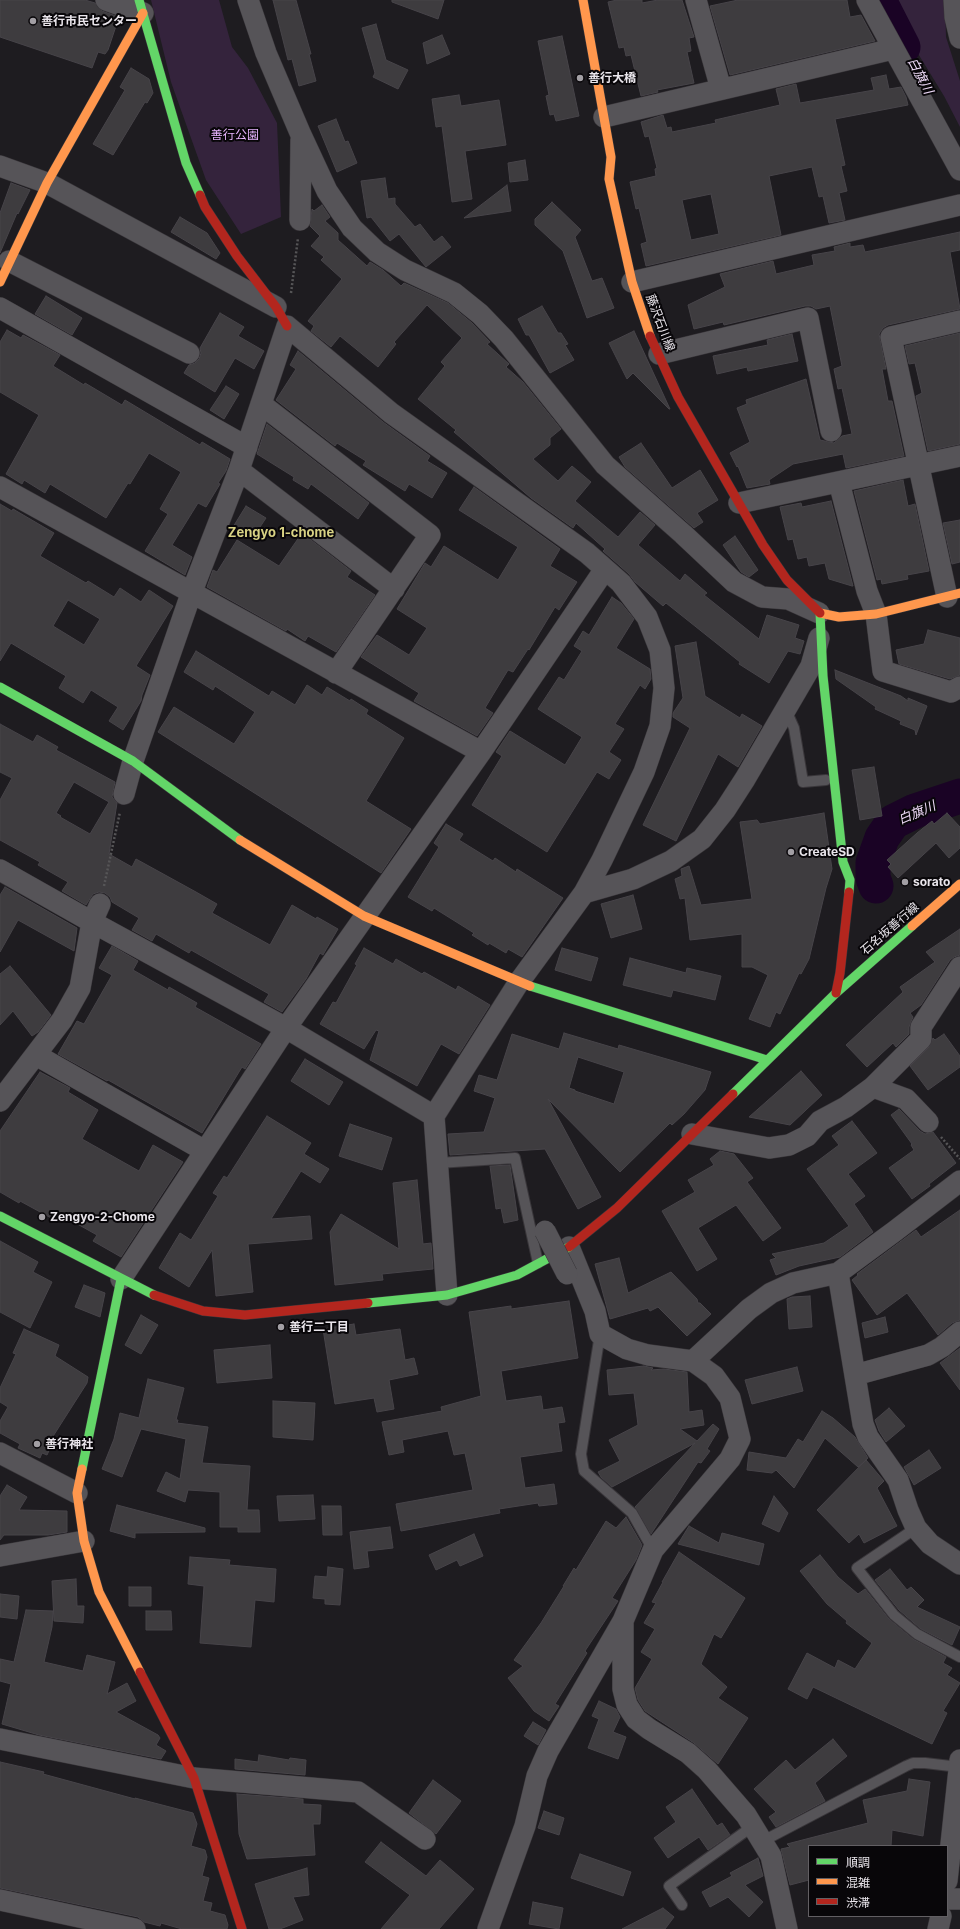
<!DOCTYPE html>
<html>
<head>
<meta charset="utf-8">
<style>
  body { margin:0 }
  #map { position:relative; width:960px; height:1929px; overflow:hidden; background:#1e1c20; font-family:Inter,"Noto Sans JP",sans-serif }
  canvas { display:block }
  .legend { position:absolute; left:808px; top:1845px; width:140px; height:72px; box-sizing:border-box; background:#080609; border:1px solid #625f63; margin:0; padding:5px 7px; list-style:none; font-size:12px; color:#e9e5eb }
  .legend li { display:flex; align-items:center; gap:8px; height:20px }
  .legend b { width:20px; border:1px solid #625f63 }
</style>
</head>
<body>
<div id="map">
<canvas width="960" height="1929"></canvas>
<ul class="legend">
<li><b style="height:5px;background:#63d668"></b>順調</li>
<li><b style="height:5px;background:#ff974d"></b>混雑</li>
<li><b style="height:5px;background:#b3261e"></b>渋滞</li>
</ul>
</div>
<script>
const ctx = document.querySelector('canvas').getContext('2d');
ctx.lineJoin = 'round';
function paint(path, color) {
  ctx.fillStyle = color;
  ctx.fill(path, 'evenodd');
}
function shape(rows) {
  const path = new Path2D();
  for (const r of rows) {
    path.moveTo(r[0], r[1]);
    for (let i = 2; i < r.length; i += 2) path.lineTo(r[i], r[i + 1]);
  }
  return path;
}
function trace(path, color, width, dash) {
  ctx.strokeStyle = color;
  ctx.lineWidth = width;
  ctx.lineCap = dash ? 'butt' : 'round';
  ctx.setLineDash(dash || []);
  ctx.stroke(path);
}
function write(font, color, halo, rows, align = 'center') {
  ctx.font = font + ' Inter,"Noto Sans JP",sans-serif';
  ctx.lineWidth = 4;
  ctx.setLineDash([]);
  ctx.textBaseline = 'middle';
  ctx.strokeStyle = halo;
  ctx.fillStyle = color;
  for (const [text, x, y, turn = 0] of rows) {
    ctx.save();
    ctx.translate(x, y);
    ctx.rotate((+turn || 0) * Math.PI / 180);
    ctx.textAlign = isNaN(turn) ? turn : align;
    if (halo) ctx.strokeText(text, 0, 0);
    ctx.fillText(text, 0, 0);
    ctx.restore();
  }
}
const green = shape([
  [151,0,219,0,232,47,248,68,277,123,281,217,241,234,206,180,171,82],
  [887,0,945,0,946,37,960,81,960,127,944,96,898,21]
]);
const river = shape([
  [879,0,903,47],
  [876,886,873,878,873,863,882,838,893,822,915,811,960,796]
]);
const building = shape([
  [0,0,85,0,95,3,102,11,119,17,108,50,105,54,98,52,92,68,0,37,0,0],
  [273,0,296,0,311,54,309,54,316,81,299,86,292,59,288,60,273,0],
  [392,0,444,0,438,19,392,2,392,0],
  [617,0,642,0,642,3,658,0,682,0,694,37,689,38,691,51,687,52,694,83,657,90,658,92,641,96,631,55,626,56,624,47,619,48,608,2,617,0],
  [738,0,847,0,850,17,861,15,875,41,730,75,710,6,738,0],
  [376,24,386,60,408,70,398,89,373,77,375,73,362,28,376,24],
  [442,35,450,54,427,64,423,43,442,35],
  [562,36,579,116,556,121,554,114,550,115,546,96,549,95,538,41,562,36],
  [131,68,149,79,153,93,147,103,145,102,113,155,93,144,125,90,120,87,131,68],
  [886,75,889,89,901,87,906,97,908,105,835,119,845,165,841,166,847,191,839,193,845,220,829,223,823,196,819,197,812,167,769,176,781,235,646,266,641,244,647,242,639,208,636,209,630,182,656,176,655,169,657,168,649,136,645,137,641,122,663,115,667,128,671,127,672,132,716,123,715,120,780,105,776,89,796,84,800,103,874,90,871,78,886,75],
  [711,194,719,234,691,240,682,200,711,194],
  [459,95,461,106,499,100,506,145,465,151,472,199,452,202,442,126,436,127,432,99,459,95],
  [336,119,345,142,348,141,357,163,337,172,318,126,336,119],
  [525,160,528,180,510,182,508,163,525,160],
  [385,178,388,199,395,198,395,204,415,227,420,224,434,242,442,236,451,247,426,267,399,234,390,241,371,217,367,218,361,181,385,178],
  [11,183,30,190,18,214,17,213,0,253,0,213,11,183],
  [507,185,511,211,464,218,507,185],
  [552,202,581,230,575,237,592,281,602,278,614,308,587,318,563,251,535,225,535,219,552,202],
  [322,205,330,217,325,221,338,233,338,240,367,266,370,262,383,270,401,286,404,283,448,303,472,323,490,342,487,344,509,364,506,367,523,382,561,429,550,438,550,445,533,459,558,481,572,466,591,482,575,501,618,537,640,512,655,525,638,545,680,581,685,574,707,593,704,595,759,639,767,615,799,625,795,638,804,641,800,654,788,651,769,683,739,664,740,662,666,603,663,606,635,582,629,574,603,551,605,549,576,523,573,528,531,498,454,432,456,430,418,399,445,366,441,362,462,338,427,305,394,342,396,344,378,367,340,336,331,347,311,331,314,326,308,321,342,279,321,260,324,257,311,246,320,236,310,226,312,209,314,211,322,205],
  [180,217,207,233,220,253,216,259,171,232,180,217],
  [960,232,960,250,950,252,960,309,888,325,883,328,879,334,886,369,882,369,888,401,892,401,904,456,846,468,843,454,793,464,769,480,770,484,747,488,738,466,737,467,730,453,750,442,737,408,747,404,746,400,806,379,820,440,834,443,842,436,852,434,842,388,838,389,834,369,842,366,830,306,816,309,811,306,805,306,724,325,723,322,694,329,688,305,725,287,720,274,773,261,776,274,814,265,812,255,835,251,834,247,850,243,850,247,863,245,865,252,960,232],
  [46,296,82,318,72,335,35,314,46,296],
  [542,306,558,333,561,333,568,344,565,345,574,360,550,373,529,335,526,335,518,319,542,306],
  [220,313,244,327,238,336,264,351,254,369,235,358,215,392,184,373,189,365,195,363,199,359,201,353,200,348,220,313],
  [7,330,21,338,23,335,60,355,53,366,84,385,85,383,122,405,125,400,200,445,202,442,230,459,226,471,218,483,220,484,206,507,198,503,172,545,192,557,185,575,145,551,168,514,160,509,181,472,149,453,130,484,128,483,106,518,50,484,45,493,24,480,22,484,6,474,39,415,0,392,0,342,7,330],
  [634,331,670,409,669,409,633,373,627,379,609,343,634,331],
  [960,333,960,444,928,451,916,396,922,393,915,363,909,364,905,346,960,333],
  [792,334,798,361,748,371,747,367,717,374,713,356,768,345,767,340,792,334],
  [298,351,383,422,430,456,427,461,447,473,432,498,409,484,405,491,363,465,366,461,337,443,335,446,276,400,296,369,290,365,298,351],
  [226,386,239,394,224,419,210,410,226,386],
  [267,424,369,503,358,519,311,484,308,489,293,480,294,477,257,454,267,424],
  [641,443,672,488,700,470,718,500,697,513,703,522,694,528,625,467,619,457,641,443],
  [903,480,908,506,915,504,929,571,907,575,908,579,882,584,881,579,877,580,854,491,903,480],
  [474,487,560,549,550,566,577,582,559,610,555,607,529,650,528,649,513,672,508,670,485,708,493,713,477,736,414,701,419,693,361,657,377,635,409,655,427,628,397,609,425,563,431,567,444,546,498,580,518,547,459,510,474,487],
  [831,501,853,586,852,586,829,579,825,563,809,566,807,557,798,559,793,539,788,540,780,507,801,503,802,507,831,501],
  [0,504,12,511,13,509,54,533,40,556,86,583,88,581,114,597,120,588,141,602,149,590,173,606,136,666,150,675,142,695,141,701,123,730,109,721,118,707,91,690,83,703,59,688,66,676,11,643,0,661,0,504],
  [68,600,100,619,84,645,53,626,68,600],
  [246,506,266,518,252,539,233,527,246,506],
  [960,520,960,562,952,564,943,523,960,520],
  [302,533,351,571,347,577,375,595,336,652,308,636,305,641,287,629,286,631,207,587,213,570,217,572,237,540,279,566,302,533],
  [735,536,758,570,749,577,741,572,723,545,735,536],
  [612,597,621,603,634,619,616,648,650,669,651,679,645,689,640,685,615,724,624,729,609,752,621,760,609,779,597,772,547,852,472,805,502,756,496,752,510,731,565,765,582,737,538,709,559,677,564,680,582,651,574,646,583,631,589,635,612,597],
  [928,630,960,638,960,675,950,679,899,664,896,650,924,644,928,630],
  [696,642,705,696,740,718,742,714,762,726,738,767,718,754,676,841,643,825,690,728,673,717,673,713,683,698,675,646,696,642],
  [196,651,269,696,272,691,295,705,307,685,322,695,327,687,350,701,351,699,368,710,366,714,404,738,366,801,411,829,381,873,158,732,174,707,234,744,255,712,215,686,213,690,184,672,196,651],
  [835,670,901,696,908,701,908,698,927,706,916,735,915,730,900,724,901,721,875,709,876,707,836,679,835,670],
  [0,724,33,742,37,735,58,747,56,750,115,782,112,797,117,803,109,854,132,867,136,859,196,892,217,904,212,913,270,945,292,905,316,919,317,917,338,929,324,953,323,955,320,953,306,979,282,1012,264,1002,269,994,191,950,189,953,156,934,152,941,132,930,139,918,112,902,110,897,105,893,99,892,93,894,86,905,62,891,68,882,38,865,40,862,0,840,0,800,12,778,0,772,0,724],
  [74,782,109,802,90,834,60,817,61,816,56,813,74,782],
  [874,767,882,816,860,820,852,770,874,767],
  [824,813,832,869,826,888,809,959,801,974,799,973,780,1014,776,1012,770,1027,749,1019,768,975,752,967,742,967,742,934,690,940,685,898,680,899,675,879,682,876,681,869,689,866,701,905,752,899,740,822,757,820,760,824,824,813],
  [947,813,960,827,960,848,949,858,936,843,898,878,888,867,891,864,887,860,917,833,932,821,934,824,947,813],
  [446,824,463,834,459,840,493,861,495,858,516,872,517,869,563,898,522,957,508,949,506,953,489,943,488,945,472,935,474,933,434,908,432,911,408,897,439,847,434,843,446,824],
  [5,887,77,928,74,951,18,920,0,952,0,895,5,887],
  [633,895,642,929,611,938,601,904,633,895],
  [960,929,960,955,954,957,950,960,921,1005,910,1013,913,1017,909,1027,909,1034,896,1047,893,1043,867,1067,846,1045,903,992,900,987,935,962,926,952,960,929],
  [112,946,138,961,133,970,168,990,169,987,197,1003,195,1007,261,1044,245,1069,242,1067,202,1133,108,1080,107,1081,58,1054,77,1021,84,1024,112,975,99,968,112,946],
  [364,948,393,964,396,959,422,974,424,972,456,990,458,986,490,1005,459,1054,441,1044,417,1086,370,1060,379,1031,376,1030,364,1049,320,1024,333,1002,336,1003,357,965,355,964,364,948],
  [562,948,598,958,591,981,555,970,562,948],
  [630,958,686,973,687,968,721,976,715,1000,673,990,671,997,623,985,630,958],
  [10,966,51,1015,38,1032,32,1036,13,1011,0,1025,0,974,10,966],
  [564,1033,618,1049,619,1045,711,1072,705,1090,684,1114,672,1125,670,1123,620,1172,548,1099,601,1197,578,1209,545,1149,450,1155,448,1134,484,1132,495,1098,474,1091,479,1075,497,1080,512,1034,559,1049,564,1033],
  [578,1057,624,1072,614,1104,575,1091,575,1090,569,1088,578,1057],
  [944,1034,960,1056,960,1067,928,1090,910,1066,929,1047,933,1038,935,1040,944,1034],
  [305,1059,343,1082,329,1105,291,1081,305,1059],
  [801,1071,822,1095,790,1125,749,1117,801,1071],
  [40,1072,70,1088,68,1092,98,1110,82,1139,139,1171,153,1145,183,1162,121,1257,93,1241,97,1235,56,1212,53,1219,20,1201,19,1203,0,1192,0,1131,40,1072],
  [899,1109,920,1131,925,1134,933,1132,956,1163,929,1184,930,1186,912,1199,889,1168,914,1150,911,1145,912,1144,891,1115,899,1109],
  [267,1116,311,1143,304,1154,329,1169,320,1183,301,1171,271,1219,310,1216,312,1239,248,1244,253,1292,216,1296,212,1250,189,1287,159,1268,180,1233,191,1240,218,1196,213,1193,224,1176,227,1178,267,1116],
  [852,1121,877,1153,848,1174,865,1196,854,1204,873,1232,840,1257,799,1266,776,1275,770,1260,776,1258,772,1254,824,1243,849,1226,807,1169,839,1145,832,1136,852,1121],
  [350,1124,392,1138,382,1170,339,1156,350,1124],
  [720,1151,734,1154,753,1178,747,1182,781,1228,763,1241,736,1205,698,1228,717,1259,697,1271,662,1211,695,1192,688,1180,714,1165,710,1159,720,1151],
  [510,1165,518,1220,504,1223,501,1208,496,1209,490,1166,510,1165],
  [417,1180,423,1244,431,1243,433,1269,382,1274,383,1280,335,1285,330,1232,341,1214,399,1249,393,1183,417,1180],
  [960,1210,960,1320,952,1323,938,1335,907,1293,877,1315,852,1280,858,1275,857,1274,916,1230,921,1237,960,1210],
  [0,1241,38,1262,33,1272,52,1282,30,1328,0,1312,0,1241],
  [619,1258,628,1293,671,1272,697,1299,698,1303,700,1303,711,1314,687,1336,658,1307,650,1311,648,1308,610,1319,595,1264,619,1258],
  [84,1285,105,1293,100,1317,75,1307,84,1285],
  [810,1296,812,1327,789,1329,787,1299,792,1297,810,1296],
  [569,1301,578,1358,501,1371,506,1401,541,1396,543,1410,562,1407,565,1422,558,1423,562,1451,520,1457,525,1488,554,1484,557,1504,539,1506,538,1503,499,1509,500,1513,401,1531,396,1504,473,1490,465,1453,454,1455,448,1431,402,1440,404,1452,389,1455,382,1422,442,1411,441,1407,481,1396,469,1312,511,1306,511,1309,569,1301],
  [141,1315,158,1325,141,1354,125,1345,141,1315],
  [885,1317,888,1332,865,1338,862,1323,885,1317],
  [354,1324,356,1335,400,1329,405,1360,414,1358,418,1374,389,1380,394,1409,377,1412,374,1398,335,1404,323,1329,354,1324],
  [24,1329,59,1345,55,1356,88,1377,87,1383,50,1441,53,1442,47,1455,42,1453,40,1458,18,1448,20,1444,0,1433,0,1421,8,1407,0,1402,0,1388,16,1354,13,1353,24,1329],
  [270,1345,272,1378,217,1383,214,1350,270,1345],
  [960,1348,960,1390,940,1363,960,1348],
  [644,1366,653,1368,651,1370,664,1369,687,1372,689,1412,702,1410,704,1425,680,1429,697,1441,713,1424,719,1429,707,1449,710,1451,701,1463,698,1462,651,1534,635,1507,695,1443,612,1487,601,1477,598,1472,620,1461,609,1440,638,1425,634,1393,609,1395,607,1370,644,1366],
  [797,1367,803,1391,752,1404,745,1380,797,1367],
  [148,1379,184,1388,176,1420,178,1420,177,1423,208,1427,202,1463,250,1466,247,1510,259,1510,260,1532,238,1532,238,1527,220,1527,220,1492,188,1490,185,1502,157,1491,166,1472,180,1479,186,1439,141,1429,122,1477,102,1469,114,1439,120,1413,139,1418,148,1379],
  [273,1401,315,1403,313,1440,273,1437,273,1401],
  [889,1408,905,1426,886,1442,879,1431,875,1420,889,1408],
  [822,1411,833,1418,855,1437,868,1458,858,1467,825,1438,794,1488,776,1470,772,1473,747,1470,749,1452,786,1458,798,1439,803,1442,822,1411],
  [929,1450,941,1468,914,1485,904,1467,929,1450],
  [866,1460,884,1481,877,1488,897,1526,864,1543,859,1534,849,1543,817,1510,866,1460],
  [7,1485,27,1497,19,1510,67,1511,67,1532,48,1535,4,1535,0,1540,0,1496,7,1485],
  [313,1495,315,1519,279,1521,277,1496,313,1495],
  [774,1496,788,1513,779,1532,762,1524,774,1496],
  [117,1505,205,1528,205,1532,135,1533,135,1538,110,1531,117,1505],
  [322,1506,341,1506,342,1535,323,1535,322,1506],
  [626,1517,642,1545,636,1560,612,1598,618,1601,585,1651,587,1653,555,1704,559,1706,549,1721,534,1711,508,1678,523,1666,514,1660,541,1623,564,1586,563,1586,574,1568,576,1570,606,1521,616,1528,626,1517],
  [689,1526,719,1543,722,1533,764,1544,759,1565,678,1544,689,1526],
  [390,1527,393,1548,367,1551,369,1567,354,1569,350,1532,390,1527],
  [474,1534,483,1556,460,1566,457,1560,436,1570,429,1555,474,1534],
  [679,1552,745,1598,721,1638,714,1634,701,1664,727,1687,718,1698,748,1718,718,1764,694,1743,645,1711,638,1700,635,1688,652,1659,641,1652,655,1629,644,1623,656,1603,652,1602,663,1582,662,1582,679,1552],
  [820,1555,838,1577,858,1594,865,1589,889,1619,913,1639,946,1657,943,1663,952,1668,947,1675,960,1683,943,1711,947,1713,932,1744,813,1687,807,1699,788,1689,807,1653,835,1668,838,1660,855,1669,872,1643,846,1623,847,1621,827,1604,800,1571,820,1555],
  [190,1557,230,1560,229,1565,276,1569,274,1602,255,1600,251,1647,200,1643,204,1586,188,1584,190,1557],
  [328,1567,343,1569,340,1605,325,1604,325,1599,313,1598,315,1576,327,1577,328,1567],
  [890,1569,907,1590,911,1587,924,1600,917,1607,960,1627,952,1645,921,1629,899,1610,875,1580,890,1569],
  [76,1579,77,1606,84,1606,83,1623,54,1621,52,1581,76,1579],
  [129,1587,151,1587,151,1606,129,1606,129,1587],
  [0,1594,19,1596,17,1619,0,1617,0,1594],
  [26,1610,53,1611,52,1627,44,1662,83,1671,87,1655,115,1662,107,1694,127,1683,136,1701,116,1712,158,1735,160,1738,156,1745,166,1751,161,1759,39,1735,2,1724,11,1684,0,1681,0,1659,14,1662,26,1610],
  [146,1611,171,1611,172,1630,146,1630,146,1611],
  [599,1701,616,1709,620,1717,613,1732,626,1737,618,1759,588,1748,599,1719,592,1716,599,1701],
  [533,1722,546,1730,538,1745,524,1736,533,1722],
  [833,1739,847,1756,815,1783,825,1801,776,1827,769,1817,776,1812,754,1789,786,1760,795,1770,833,1739],
  [259,1755,289,1760,290,1758,306,1760,305,1775,235,1769,235,1759,258,1762,259,1755],
  [0,1762,44,1772,43,1774,135,1799,135,1798,193,1813,197,1824,191,1846,205,1850,207,1857,202,1876,209,1878,203,1901,212,1903,210,1911,225,1915,228,1925,227,1929,182,1929,161,1923,160,1926,144,1922,138,1917,0,1888,0,1762],
  [909,1779,930,1782,923,1836,892,1830,891,1846,809,1846,809,1880,790,1885,781,1849,790,1847,787,1844,868,1823,863,1800,907,1791,909,1779],
  [433,1780,461,1801,436,1834,409,1813,433,1780],
  [692,1789,717,1826,722,1823,730,1835,708,1850,699,1837,668,1858,654,1838,676,1822,666,1807,692,1789],
  [237,1794,303,1799,303,1804,321,1805,320,1824,313,1824,315,1855,247,1859,239,1834,237,1794],
  [544,1811,564,1818,559,1835,538,1828,544,1811],
  [381,1842,426,1876,440,1860,474,1889,439,1929,381,1929,410,1895,365,1862,381,1842],
  [580,1854,631,1872,623,1896,571,1878,580,1854],
  [758,1858,763,1876,745,1885,763,1902,749,1917,728,1897,710,1907,702,1892,732,1876,730,1873,758,1858],
  [307,1868,309,1895,293,1897,303,1920,280,1929,269,1929,255,1884,307,1868],
  [533,1902,563,1908,559,1929,529,1924,533,1902],
  [663,1908,674,1917,665,1929,622,1929,663,1908]
]);
const path = shape([
  [291,293,298,238],
  [104,886,120,812],
  [941,1137,960,1159]
]);
const lane = shape([
  [786,710,794,728,803,782,826,780],
  [438,1163,515,1158,538,1263],
  [600,1334,581,1454,584,1471,632,1513,653,1550],
  [916,1528,857,1568,894,1615,917,1634,960,1657],
  [763,1841,906,1766,913,1763,925,1763,959,1767],
  [682,1905,669,1886,753,1826]
]);
const street = shape([
  [106,0,143,13],
  [248,0,266,53,301,135,327,191,352,228,377,252,405,270,454,293,480,314,504,339,605,465,683,534,734,582,762,597,788,599,819,613],
  [696,0,721,89],
  [867,0,960,170],
  [954,0,955,17,960,38],
  [604,117,893,49],
  [0,166,47,183,276,307],
  [300,220,301,140],
  [9,261,189,353],
  [632,282,960,205],
  [0,308,247,447],
  [659,354,808,318,831,431],
  [261,404,430,535,336,673],
  [239,470,394,589],
  [839,482,867,591,876,614,883,671,951,692,960,687],
  [0,487,481,752],
  [739,503,960,456],
  [947,597,891,337,960,321],
  [124,794,133,761,191,594,239,470,287,326,391,413,587,553,621,583,647,617,660,650,664,688,660,726,644,772,602,860,584,893,519,982,434,1116,447,1295],
  [0,870,92,922,286,1028,434,1116],
  [584,893,633,879,671,861,702,839,725,810,745,779,811,666,819,638],
  [36,1055,205,1151],
  [873,1087,906,1099,928,1122],
  [0,1101,62,1020,80,988,92,922,100,904],
  [692,1134,769,1148,789,1145,807,1136,820,1121,846,1107,873,1087,921,1039,921,1027,960,967],
  [838,1273,863,1424,868,1437,898,1480,908,1510,916,1528,930,1544,960,1564],
  [121,1279,286,1028,481,752,605,569],
  [693,1361,749,1309,771,1293,793,1283,838,1273,895,1231,960,1181],
  [855,1375,928,1355,942,1347,960,1332],
  [0,1453,77,1493],
  [0,1556,84,1541],
  [623,1623,623,1689,627,1705,636,1719,649,1729,688,1753,707,1770,746,1815,771,1856,787,1929],
  [0,1739,194,1778,358,1792,425,1839],
  [947,1881,960,1760],
  [947,1899,960,1899],
  [0,1900,135,1929],
  [488,1929,525,1826,537,1776,548,1751,623,1621,653,1550,730,1459,740,1439,730,1398,714,1376,693,1361,648,1355,627,1349,600,1334,595,1311,569,1247],
  [938,1929,941,1916]
]);
const fast = shape([
  [139,0,186,163,200,195],
  [820,613,823,676,843,862,850,880,849,892],
  [0,687,133,761,240,840],
  [530,986,767,1060],
  [733,1094,836,993,912,926],
  [0,1216,154,1295],
  [368,1303,447,1295,517,1275,569,1247],
  [82,1469,121,1279]
]);
const slow = shape([
  [583,0,611,157,609,179,632,282,650,336],
  [0,282,47,183,143,13],
  [820,613,839,617,876,614,960,593],
  [240,840,364,916,530,986],
  [912,926,960,884],
  [82,1469,77,1493,84,1541,99,1592,140,1672]
]);
const jam = shape([
  [200,195,205,207,237,256,276,307,287,326],
  [650,336,678,397,763,545,787,580,820,613],
  [836,993,840,973,849,892],
  [569,1247,617,1208,733,1094],
  [154,1295,203,1311,245,1315,368,1303],
  [140,1672,194,1778,242,1929]
]);
const streetBridge = shape([
  [545,1231,567,1274]
]);
const markers = [
  [33,21,4,"#a29fa4"],
  [580,78,4,"#a29fa4"],
  [791,852,4,"#a29fa4"],
  [905,882,4,"#a29fa4"],
  [42,1217,4,"#a29fa4"],
  [281,1327,4,"#a29fa4"],
  [37,1444,4,"#a29fa4"]
];
const poiNames = [
  ["善行市民センター",41,21],
  ["善行大橋",588,78],
  ["CreateSD",799,852],
  ["sorato",913,882],
  ["Zengyo-2-Chome",50,1217],
  ["善行二丁目",289,1327],
  ["善行神社",45,1444]
];
const parkNames = [
  ["善行公園",235,135]
];
const streetNames = [
  ["藤沢石川線",660,323,69],
  ["石名坂善行線",890,929,-41]
];
const waterNames = [
  ["白旗川",920,76,62],
  ["白旗川",917,813,-23]
];
const neighbourhoodNames = [
  ["Zengyo 1-chome",281,533]
];
paint(green, '#34233c');
trace(river, '#1a0325', 35);
paint(building, '#3e3c3f');
trace(building, '#474449', 1);
trace(lane, '#39363a', 12);
trace(street, '#39363a', 22);
trace(fast, '#39363a', 10);
trace(slow, '#39363a', 10);
trace(jam, '#39363a', 10);
trace(path, '#565557', 2.5, [2, 2]);
trace(lane, '#565458', 10);
trace(street, '#565458', 21);
trace(fast, '#63d668', 9);
trace(slow, '#ff974d', 9);
trace(jam, '#b3261e', 9);
trace(streetBridge, '#39363a', 22, []);
trace(streetBridge, '#565458', 21);
for (const [x, y, r, color] of markers) {
  const dot = new Path2D();
  dot.arc(x, y, r, 0, 2 * Math.PI);
  ctx.fillStyle = color;
  ctx.fill(dot);
  trace(dot, '#080609', 1.5);
}
write('bold 12px', '#e9e5eb', '#080609', poiNames, 'left');
write('12px', '#e6b4fd', '#080609', parkNames);
write('12px', '#e9e5eb', '#080609', streetNames);
write('italic 13px', '#efdbf9', '#080609', waterNames);
write('bold 13px', '#d8d284', '#080609', neighbourhoodNames);
</script>
</body>
</html>
